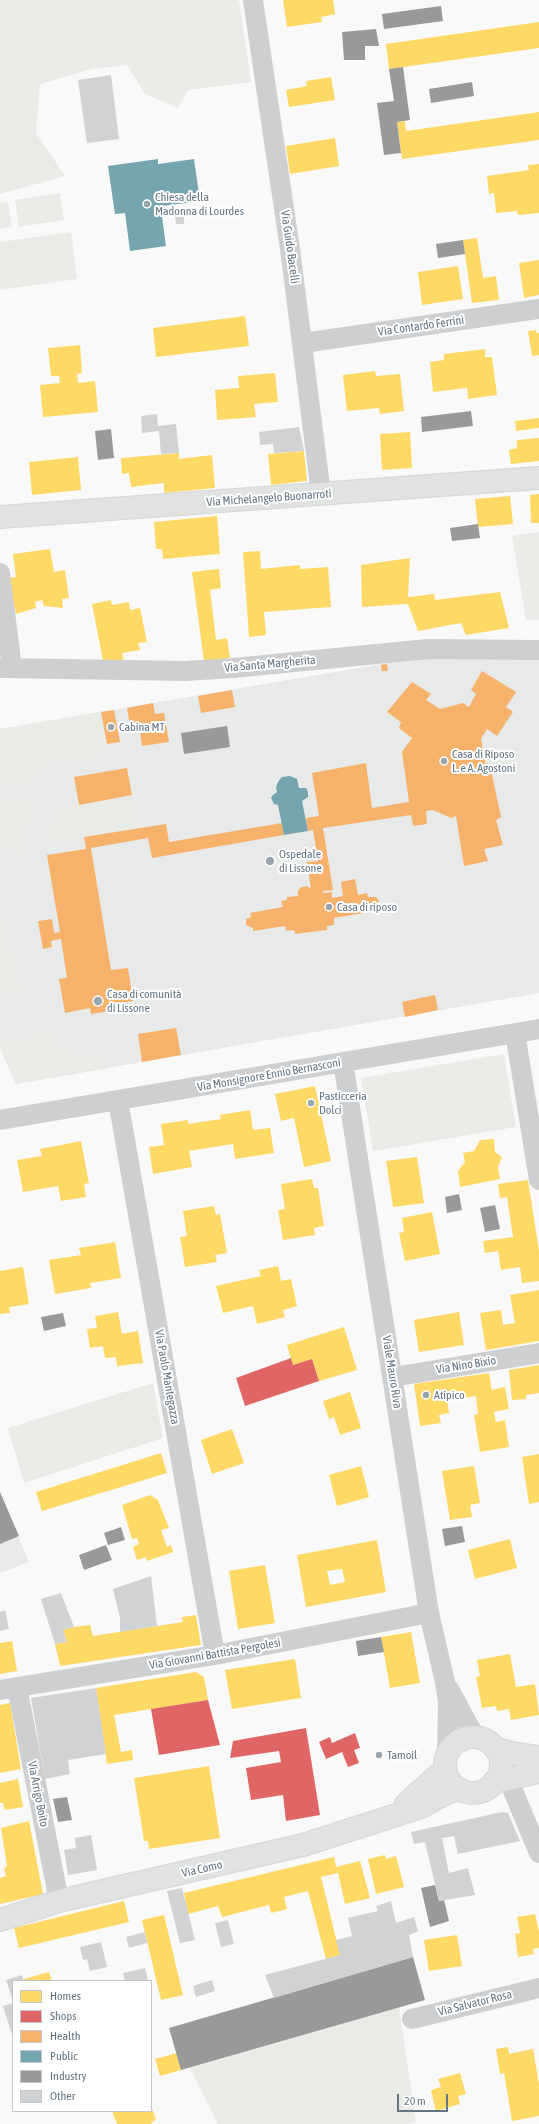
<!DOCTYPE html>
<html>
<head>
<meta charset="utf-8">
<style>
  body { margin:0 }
  #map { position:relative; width:539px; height:2124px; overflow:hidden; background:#f9f9f9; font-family:"Asap Condensed",sans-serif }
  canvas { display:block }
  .legend { position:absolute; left:12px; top:1980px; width:140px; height:132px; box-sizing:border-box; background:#fff; border:1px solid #c1c8cd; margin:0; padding:5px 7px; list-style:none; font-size:12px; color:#657683 }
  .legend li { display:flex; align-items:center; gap:8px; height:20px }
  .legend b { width:20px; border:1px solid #c1c8cd }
  .scale { position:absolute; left:397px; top:2094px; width:51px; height:18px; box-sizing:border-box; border:2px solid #657683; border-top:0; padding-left:5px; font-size:12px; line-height:14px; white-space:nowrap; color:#657683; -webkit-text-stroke:3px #fff; paint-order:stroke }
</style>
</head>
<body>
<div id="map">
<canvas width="539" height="2124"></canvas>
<ul class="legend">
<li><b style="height:11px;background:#ffd966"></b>Homes</li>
<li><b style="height:11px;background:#e06666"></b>Shops</li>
<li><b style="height:11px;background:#f6b26b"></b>Health</li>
<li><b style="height:11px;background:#76a5af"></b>Public</li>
<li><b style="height:11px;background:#999"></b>Industry</li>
<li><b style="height:11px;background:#d0d2d3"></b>Other</li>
</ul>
<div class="scale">20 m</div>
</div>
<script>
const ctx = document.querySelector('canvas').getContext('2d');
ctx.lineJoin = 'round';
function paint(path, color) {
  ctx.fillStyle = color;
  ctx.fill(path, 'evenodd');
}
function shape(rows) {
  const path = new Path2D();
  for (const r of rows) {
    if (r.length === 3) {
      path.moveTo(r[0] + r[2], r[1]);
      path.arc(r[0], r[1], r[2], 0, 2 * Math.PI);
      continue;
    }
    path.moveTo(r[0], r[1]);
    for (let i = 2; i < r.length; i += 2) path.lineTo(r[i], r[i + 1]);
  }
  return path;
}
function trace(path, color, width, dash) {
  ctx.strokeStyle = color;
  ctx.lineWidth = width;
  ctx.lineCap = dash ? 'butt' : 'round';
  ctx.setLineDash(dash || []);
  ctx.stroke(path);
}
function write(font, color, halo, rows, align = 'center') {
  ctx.font = font + ' "Asap Condensed",sans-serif';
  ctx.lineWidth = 4;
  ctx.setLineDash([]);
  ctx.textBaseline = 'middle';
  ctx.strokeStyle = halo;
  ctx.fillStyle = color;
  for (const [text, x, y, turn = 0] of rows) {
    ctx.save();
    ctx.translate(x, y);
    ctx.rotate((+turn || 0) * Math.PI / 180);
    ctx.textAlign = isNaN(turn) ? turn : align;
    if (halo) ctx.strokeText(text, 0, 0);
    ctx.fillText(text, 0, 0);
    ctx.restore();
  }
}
const built = shape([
  [423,657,539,660,539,993,16,1084,0,1048,0,729],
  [0,1492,29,1562,0,1573]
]);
const green = shape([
  [0,0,239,0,251,82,188,90,178,108,145,94,127,65,92,69,40,84,36,133,65,176,0,194],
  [60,193,64,220,19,227,15,200],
  [8,202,12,227,0,229,0,203],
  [71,232,77,279,0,290,0,242],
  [539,532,539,620,526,620,512,536],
  [101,712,108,755,46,765,38,773,29,786,0,788,0,729],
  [4,797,32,802,26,851,21,854,4,846,0,850,0,798],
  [117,798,118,803,135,799,139,828,50,842,48,828,58,807],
  [0,918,5,920,23,993,0,997],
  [52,1033,58,1040,59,1048,90,1056,105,1056,109,1068,16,1084,0,1048,0,1041,37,1034],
  [504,1054,516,1127,373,1151,361,1078],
  [153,1383,163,1438,24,1483,8,1428],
  [399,2007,416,2122,407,2124,218,2124,190,2068]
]);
const homes = shape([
  [283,0,333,0,335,14,321,17,322,22,287,27],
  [539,22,539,48,389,69,386,44],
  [331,77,335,100,289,107,286,90,307,86,306,81],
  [539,112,539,140,402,159,397,122,405,121,406,131],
  [335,138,339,166,290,174,286,146],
  [539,164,539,213,518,215,517,211,496,213,494,193,489,194,487,176,529,170,528,165],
  [477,238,483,278,496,276,499,300,472,303,463,240],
  [539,260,539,295,524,298,519,263],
  [458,266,463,299,422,305,418,272],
  [245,316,249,346,156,357,153,328],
  [536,330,536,333,539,333,539,355,532,356,528,331],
  [80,345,82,373,77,374,78,383,95,381,98,412,43,417,40,385,60,383,59,376,51,376,48,348],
  [485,349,485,357,492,357,497,395,468,399,467,388,433,392,430,362,444,360,444,354],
  [375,371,376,376,400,374,404,411,380,414,379,408,347,411,343,375],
  [275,373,278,402,254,404,256,417,217,420,215,390,239,388,238,376],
  [539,418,539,428,516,431,515,421],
  [410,432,412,468,382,470,380,434],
  [539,438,539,461,511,464,509,450,517,448,517,440],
  [304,451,307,481,271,485,268,454],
  [179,453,179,459,212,455,215,488,164,493,164,483,131,487,129,473,122,474,121,458],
  [78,457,81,490,32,495,29,462],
  [539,494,539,523,531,523,530,495],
  [510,496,513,524,478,527,475,499],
  [217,516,220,554,163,559,162,549,156,549,154,522],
  [50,549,54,572,65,570,69,598,62,599,63,608,44,606,42,600,35,602,36,608,16,614,14,605,9,606,6,578,16,577,13,554],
  [260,551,261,569,300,565,300,569,328,567,331,607,264,612,266,635,249,637,243,552],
  [410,558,408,597,434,594,435,600,500,592,509,628,466,635,461,623,418,631,408,604,362,607,361,565],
  [219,569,221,588,210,590,216,640,227,638,230,658,204,661,192,572],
  [111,600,112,605,129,602,130,610,140,608,147,642,138,643,140,650,122,653,124,662,104,666,92,604],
  [315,1086,331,1161,304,1167,294,1118,281,1121,275,1094],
  [250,1110,253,1130,270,1128,274,1153,235,1159,233,1144,189,1151,192,1167,153,1174,149,1147,164,1145,161,1124,188,1120,188,1124,221,1119,220,1115],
  [494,1139,495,1152,502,1157,498,1167,500,1179,460,1187,458,1171,465,1162,463,1153,474,1151,480,1140],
  [81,1141,89,1183,84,1184,86,1197,61,1201,58,1186,23,1192,17,1160,42,1156,40,1149],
  [417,1157,424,1203,393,1207,386,1161],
  [312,1179,314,1188,318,1188,324,1226,314,1228,315,1235,283,1240,278,1210,285,1209,281,1184],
  [528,1180,539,1251,539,1281,522,1283,520,1267,501,1270,498,1251,485,1253,483,1241,513,1237,507,1197,500,1198,498,1184],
  [214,1206,216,1215,220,1214,227,1253,215,1255,217,1262,185,1267,180,1237,187,1236,183,1211],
  [432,1212,440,1254,405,1261,399,1233,404,1232,402,1218],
  [115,1242,121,1278,90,1283,91,1288,55,1294,49,1260,81,1255,79,1248],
  [278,1266,281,1281,291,1279,297,1306,283,1310,285,1317,257,1324,253,1306,223,1313,216,1286,261,1276,259,1270],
  [23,1267,29,1304,9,1307,10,1313,0,1314,0,1271],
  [539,1290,539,1341,486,1350,480,1313,501,1310,503,1325,515,1323,510,1295],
  [118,1312,122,1334,138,1331,143,1363,117,1366,116,1357,105,1358,103,1346,90,1348,87,1329,97,1328,95,1316],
  [459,1312,464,1345,419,1352,414,1320],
  [344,1327,357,1370,319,1381,312,1359,293,1365,287,1345],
  [539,1365,539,1393,526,1395,526,1399,512,1400,509,1370],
  [489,1373,492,1390,505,1387,509,1409,494,1412,496,1422,505,1420,509,1447,480,1452,474,1415,478,1414,476,1396,447,1400,449,1413,439,1415,441,1423,420,1426,414,1384],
  [350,1392,361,1428,340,1435,334,1417,329,1419,323,1401],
  [232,1429,244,1463,212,1474,201,1440],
  [161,1453,167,1473,42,1511,36,1492],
  [539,1454,539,1502,529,1504,522,1457],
  [361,1466,369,1497,337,1506,329,1475],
  [474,1466,480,1503,470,1505,472,1517,450,1520,442,1471],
  [150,1495,158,1500,169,1528,161,1530,167,1547,171,1545,173,1552,147,1561,146,1557,137,1560,133,1547,139,1544,137,1538,132,1539,122,1505],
  [510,1539,517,1568,475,1579,468,1550],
  [377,1540,386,1592,306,1607,297,1555],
  [342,1569,345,1582,330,1585,327,1571],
  [265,1565,275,1623,238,1629,229,1571],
  [196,1615,201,1645,60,1666,55,1644,67,1642,63,1630,74,1627,90,1625,93,1636,183,1622,182,1617],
  [411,1632,420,1683,390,1688,381,1637],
  [12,1641,17,1671,0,1674,0,1643],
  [510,1654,516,1687,535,1684,539,1715,511,1720,509,1709,497,1711,496,1706,482,1708,476,1677,480,1676,477,1660],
  [295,1659,301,1698,232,1709,225,1670],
  [196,1672,204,1677,208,1700,114,1715,121,1752,132,1750,133,1760,107,1764,96,1688],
  [10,1703,21,1769,0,1773,0,1705],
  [209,1766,220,1838,149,1849,148,1841,144,1841,134,1778],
  [18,1779,23,1807,5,1810,3,1803,0,1803,0,1783],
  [29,1821,43,1894,0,1904,0,1878,6,1876,4,1869,7,1866,1,1828],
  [385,1855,386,1859,396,1856,404,1887,376,1894,368,1859],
  [334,1857,336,1867,360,1861,370,1898,345,1904,338,1873,321,1877,340,1955,326,1959,308,1891,284,1897,287,1909,271,1913,269,1905,222,1917,218,1906,188,1914,184,1893],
  [124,1901,129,1922,19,1948,14,1928],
  [535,1914,539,1932,539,1948,533,1949,534,1954,518,1957,515,1934,520,1933,517,1917],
  [164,1915,183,1995,161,2000,142,1920],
  [457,1935,462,1966,429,1971,424,1940],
  [49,1972,52,1981,25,1981,24,1979],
  [508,2047,509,2054,533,2049,539,2085,539,2116,512,2121,504,2073,500,2074,496,2049],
  [177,2053,181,2070,160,2076,155,2059],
  [460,2073,466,2094,458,2096,460,2104,436,2111,431,2090,441,2087,438,2079],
  [151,2105,156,2120,151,2122,152,2124,117,2124,112,2111,151,2111]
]);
const shops = shape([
  [291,1358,293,1365,312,1359,319,1381,245,1406,236,1378],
  [208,1700,220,1745,159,1755,151,1709],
  [306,1728,320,1815,286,1821,283,1795,251,1800,246,1768,281,1762,279,1751,230,1758,233,1741],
  [355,1733,360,1748,354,1750,359,1763,348,1767,342,1752,326,1759,319,1742,330,1737,332,1743]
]);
const health = shape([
  [387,664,388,671,382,671,381,665],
  [482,671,516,692,506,707,513,712,497,736,487,729,481,739,487,771,491,770,501,817,496,820,503,845,484,849,488,861,464,866,456,816,451,818,433,810,426,811,427,824,413,826,411,815,323,828,333,890,323,891,323,893,332,892,332,898,343,896,341,882,355,879,358,895,367,893,368,897,376,897,379,901,376,906,370,909,370,912,334,918,334,925,327,926,327,930,295,934,294,930,286,931,285,926,253,931,253,928,246,925,246,919,251,917,250,913,283,907,281,901,287,900,287,897,298,896,298,891,301,887,307,886,311,889,307,862,318,861,313,830,308,831,306,818,319,816,312,773,366,763,372,808,409,802,402,752,412,738,399,728,401,722,387,712,412,682,431,694,426,700,440,709,463,703,469,707,476,694,471,690],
  [232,690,235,707,201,713,198,696],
  [153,703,155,714,164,713,169,742,142,746,139,725,130,726,127,708],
  [114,710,120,742,107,744,101,712],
  [127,768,132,795,79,805,74,777],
  [282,823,284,835,152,858,148,838,91,848,111,970,128,968,133,1001,109,1005,110,1011,91,1014,90,1008,65,1013,59,979,67,978,61,939,51,941,52,947,43,949,38,921,52,919,54,933,60,932,47,855,86,849,84,837,166,824,169,842],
  [435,995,438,1010,405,1017,402,1002],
  [176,1028,181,1055,142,1062,138,1034]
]);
const public = shape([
  [158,159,158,164,194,159,200,201,163,206,164,209,161,209,166,246,130,251,125,213,115,214,108,166],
  [290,776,297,779,299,788,306,788,308,792,308,797,302,801,308,831,284,835,278,805,274,804,271,798,273,795,277,792,276,787,278,782,282,777]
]);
const industry = shape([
  [441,6,443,21,384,29,382,14],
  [376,29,379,46,365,46,365,60,344,60,342,32],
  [403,67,410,120,397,122,401,153,384,155,377,103,394,101,389,69],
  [472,82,474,96,431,103,429,89],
  [463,240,465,254,438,258,436,244],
  [471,411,473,426,422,432,421,417],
  [111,429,114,458,98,460,95,431],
  [478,524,480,538,452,541,450,528],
  [227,726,230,747,184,754,181,733],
  [459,1194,462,1210,447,1213,445,1197],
  [495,1205,500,1229,485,1232,480,1208],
  [63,1313,66,1326,44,1331,41,1317],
  [0,1492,19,1536,0,1544],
  [462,1526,465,1542,445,1546,442,1529],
  [121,1527,125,1540,108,1545,104,1533],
  [106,1545,112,1560,84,1570,79,1555],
  [381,1637,384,1652,358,1656,356,1641],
  [67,1797,72,1820,58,1822,53,1799],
  [435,1885,439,1901,444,1900,449,1921,430,1927,421,1888],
  [413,1957,425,2000,181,2070,169,2028]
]);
const building = shape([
  [111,75,119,139,87,143,78,80],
  [184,214,184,224,176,224,175,215],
  [157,414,158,426,176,424,179,453,161,454,159,431,142,433,141,416],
  [299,427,304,451,274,453,273,444,260,445,259,432],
  [151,1576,157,1626,120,1632,120,1618,113,1589],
  [61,1593,74,1627,63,1630,67,1642,55,1644,41,1599],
  [5,1610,9,1629,0,1631,0,1612],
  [96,1688,106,1754,68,1760,70,1774,45,1779,31,1698],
  [502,1812,508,1813,520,1841,458,1854,454,1836,442,1838,449,1873,468,1868,475,1895,439,1901,425,1842,414,1844,411,1832],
  [91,1835,97,1870,68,1875,64,1850,76,1848,75,1838],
  [182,1888,195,1940,180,1943,167,1891],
  [391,1901,396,1923,414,1917,418,1931,409,1935,413,1957,274,1998,265,1975,340,1955,336,1940,352,1936,348,1918,378,1911,376,1906],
  [228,1920,234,1944,221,1947,215,1923],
  [145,1932,147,1943,129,1948,126,1937],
  [101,1942,107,1967,90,1971,87,1959,83,1960,80,1947],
  [145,1968,148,1981,125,1981,123,1973],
  [22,1975,24,1981,13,1981,13,2001,6,1980],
  [212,1980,215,1991,196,1997,193,1986],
  [13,2003,13,2038,3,2006]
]);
const street = shape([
  [253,0,290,249,321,494],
  [303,343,539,309],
  [0,573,12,668],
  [0,668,185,671,233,668,428,649,539,650],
  [515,1033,539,1180],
  [343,1062,429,1613,445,1682,448,1702,447,1755],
  [118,1100,215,1655],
  [0,1120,539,1029],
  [393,1377,539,1353],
  [17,1687,59,1901],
  [449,1689,475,1737],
  [0,1690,215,1655,429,1613],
  [501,1767,511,1786,539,1853],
  [412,2019,539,1988]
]);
const secondary = shape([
  [0,517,539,478],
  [473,1765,28],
  [495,1748,510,1753,539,1757],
  [494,1782,539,1772],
  [406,1804,445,1769],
  [0,1920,59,1901,303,1845,421,1807,449,1792,459,1789]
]);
const markers = [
  [147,204,4,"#99a4ac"],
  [111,727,4,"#99a4ac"],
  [444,761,4,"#99a4ac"],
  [270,861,5,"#99a4ac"],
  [329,907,4,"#99a4ac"],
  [98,1001,5,"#99a4ac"],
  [311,1103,4,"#99a4ac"],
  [426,1395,4,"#99a4ac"],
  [379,1755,4,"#99a4ac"]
];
const poiNames = [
  ["Chiesa della",155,197],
  ["Madonna di Lourdes",155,211],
  ["Cabina MT",119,727],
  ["Casa di Riposo",452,754],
  ["L. e A. Agostoni",452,768],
  ["Ospedale",279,854],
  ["di Lissone",279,868],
  ["Casa di riposo",337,907],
  ["Casa di comunità",107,994],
  ["di Lissone",107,1008],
  ["Pasticceria",319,1096],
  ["Dolci",319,1110],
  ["Atipico",434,1395],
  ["Tamoil",387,1755]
];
const streetNames = [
  ["Via Guido Bacelli",290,247,82],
  ["Via Contardo Ferrini",421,326,-8],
  ["Via Michelangelo Buonarroti",269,498,-4],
  ["Via Santa Margherita",270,664,-5],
  ["Via Monsignore Ennio Bernasconi",269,1075,-10],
  ["Via Nino Bixio",466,1365,-9],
  ["Viale Mauro Riva",392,1372,81],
  ["Via Paolo Mantegazza",167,1377,80],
  ["Via Giovanni Battista Pergolesi",215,1654,-10],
  ["Via Arrigo Boito",38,1794,79],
  ["Via Como",202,1869,-13],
  ["Via Salvator Rosa",475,2003,-14]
];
paint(built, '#e8e9e9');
paint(green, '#e8ebe6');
paint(homes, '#ffd966');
paint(shops, '#e06666');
paint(health, '#f6b26b');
paint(public, '#76a5af');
paint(industry, '#999');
paint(building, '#d0d2d3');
trace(secondary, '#d5d6d7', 24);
trace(street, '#cecfd0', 20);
trace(secondary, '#e1e2e2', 22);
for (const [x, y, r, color] of markers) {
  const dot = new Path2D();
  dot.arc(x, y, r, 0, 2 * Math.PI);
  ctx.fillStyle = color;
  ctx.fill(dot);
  trace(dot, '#fff', 1.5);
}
write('12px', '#657683', '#fff', poiNames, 'left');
write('12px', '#657683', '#fff', streetNames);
</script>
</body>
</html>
